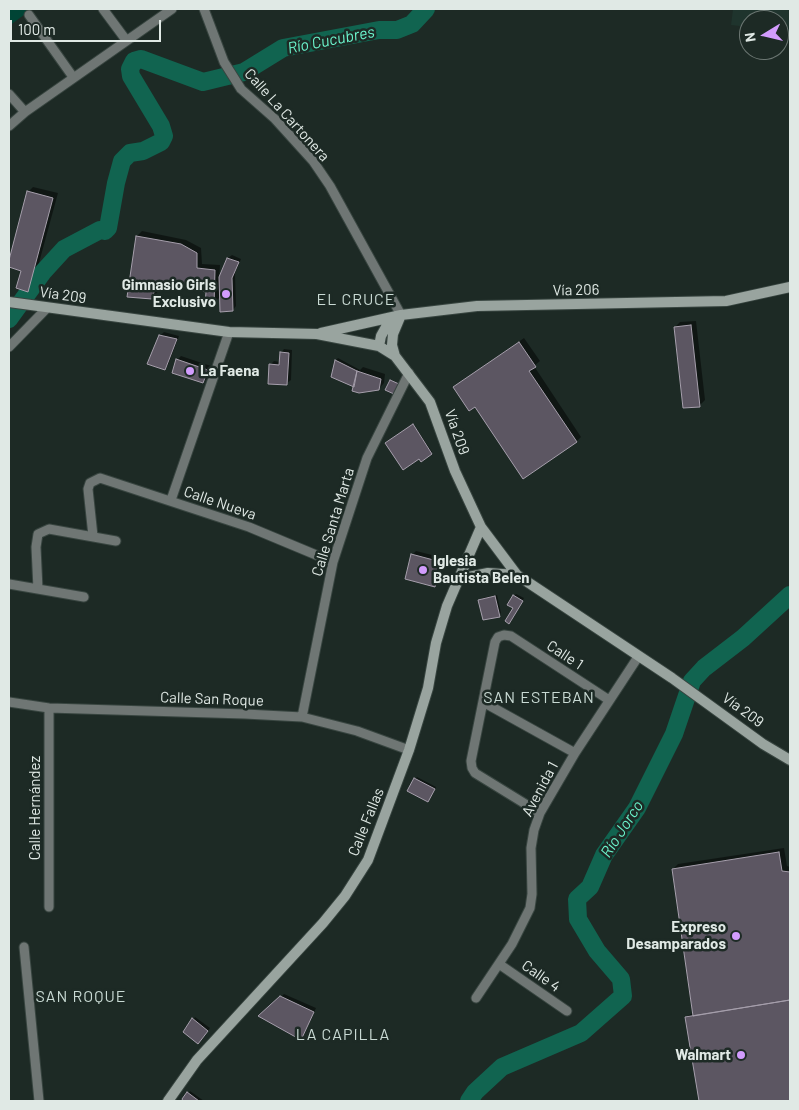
<!DOCTYPE html>
<html>
<head>
<meta charset="utf-8">
<style>
  body { margin:0 }
  #map { position:relative; width:799px; height:1110px; overflow:hidden; background:#1d2a25; font-family:Barlow,sans-serif }
  canvas { display:block }
  .frame { position:absolute; inset:0; border:10px solid #e0e9e5; pointer-events:none }
  .north { position:absolute; left:739px; top:10px; width:50px; height:50px; box-sizing:border-box; background:#1d2a25; border:1px solid #6b7672; border-radius:50%; rotate:261deg; font-size:14px; font-weight:700; line-height:20px; text-align:center; color:#e0e9e5 }
  .north::after { content:''; display:block; margin:auto; width:18px; height:22px; background:#d29cfd; clip-path:polygon(50% 0,100% 100%,50% 72%,0 100%) }
  .scale { position:absolute; left:10px; top:20px; width:151px; height:22px; box-sizing:border-box; border:2px solid #e0e9e5; border-top:0; padding-left:6px; font-size:15px; line-height:18px; white-space:nowrap; color:#e0e9e5; -webkit-text-stroke:4px #1d2a25; paint-order:stroke }
</style>
</head>
<body>
<div id="map">
<canvas width="799" height="1110"></canvas>
<div class="frame"></div>
<div class="north">N</div>
<div class="scale">100 m</div>
</div>
<script>
const ctx = document.querySelector('canvas').getContext('2d');
ctx.lineJoin = 'round';
function paint(path, color) {
  ctx.fillStyle = color;
  ctx.fill(path, 'evenodd');
}
function shape(rows) {
  const path = new Path2D();
  for (const r of rows) {
    path.moveTo(r[0], r[1]);
    for (let i = 2; i < r.length; i += 2) path.lineTo(r[i], r[i + 1]);
  }
  return path;
}
function trace(path, color, width, dash) {
  ctx.strokeStyle = color;
  ctx.lineWidth = width;
  ctx.lineCap = dash ? 'butt' : 'round';
  ctx.setLineDash(dash || []);
  ctx.stroke(path);
}
function write(font, color, halo, rows, align = 'center') {
  ctx.font = font + ' Barlow,sans-serif';
  ctx.lineWidth = 5;
  ctx.setLineDash([]);
  ctx.textBaseline = 'middle';
  ctx.strokeStyle = halo;
  ctx.fillStyle = color;
  for (const [text, x, y, turn = 0] of rows) {
    ctx.save();
    ctx.translate(x, y);
    ctx.rotate((+turn || 0) * Math.PI / 180);
    ctx.textAlign = isNaN(turn) ? turn : align;
    if (halo) ctx.strokeText(text, 0, 0);
    ctx.fillText(text, 0, 0);
    ctx.restore();
  }
}
const built = shape([
  [733,9,790,9,790,32,779,31,779,20,749,20,749,27,731,25]
]);
const green = shape([
  [9,9,32,9,9,26]
]);
const shadow = shape([
  [33,187,58,193,33,285,28,290,23,270,9,265,28,192],
  [142,231,186,240,201,248,202,264,220,265,219,279,228,258,232,255,241,259,235,273,236,306,233,310,221,296,213,304,207,291,160,281,157,293,152,298,137,236],
  [696,321,705,400,700,405,675,327,680,322],
  [164,332,179,336,168,365,165,369,160,336],
  [524,338,540,361,534,366,581,437,576,442,475,405,455,387],
  [284,349,292,350,291,380,287,383,270,365,274,361,280,362,281,353],
  [181,356,211,366,207,378,203,382,177,360],
  [338,358,360,370,363,367,385,374,384,383,379,389,355,385,332,376,336,360],
  [414,425,432,452,421,460,419,457,387,443],
  [416,551,444,558,438,582,435,585,412,555],
  [516,594,524,598,511,620,514,607,514,596],
  [497,595,501,613,499,615,480,600,482,598],
  [417,777,436,787,428,800,415,779],
  [784,848,787,866,790,867,790,1100,701,1101,686,1017,694,1012,673,869,678,864],
  [284,994,316,1008,304,1034,300,1038,260,1016],
  [195,1017,210,1028,200,1041,185,1031],
  [190,1091,204,1101,184,1101,184,1099]
]);
const river = shape([
  [9,319,43,272,64,249,100,230,105,231,108,228,116,183,122,161,130,153,143,151,161,142,164,136,161,126,131,76,130,69,134,61,141,59,203,82,244,72,283,48,379,30,397,30,412,24,426,9],
  [469,1101,475,1092,502,1067,581,1033,623,996,621,979,597,951,578,919,577,899,590,887,604,855,637,808,674,734,692,681,704,668,743,638,790,595]
]);
const building = shape([
  [27,191,53,198,28,292,16,288,21,271,9,267,9,260,27,191],
  [136,236,181,244,197,253,197,268,215,270,214,305,205,305,206,292,157,282,152,299,127,297,136,236],
  [227,258,239,262,232,278,233,311,220,312,219,277,227,258],
  [691,325,700,407,683,408,674,327,691,325],
  [159,335,177,339,165,370,147,364,159,335],
  [519,342,536,367,529,371,577,442,523,479,475,407,469,411,453,387,519,342],
  [280,352,289,353,287,385,268,384,269,364,279,365,280,352],
  [176,359,208,370,203,383,172,373,176,359],
  [335,360,357,371,354,387,331,377,335,360],
  [357,371,381,379,379,390,359,393,352,391,357,371],
  [390,380,399,384,394,394,385,390,390,380],
  [413,424,432,454,421,462,419,459,403,470,385,443,413,424],
  [411,554,441,562,435,587,405,579,411,554],
  [513,595,523,601,509,624,505,621,513,608,507,605,513,595],
  [495,596,500,617,483,620,478,600,495,596],
  [414,778,435,789,428,802,407,791,414,778],
  [779,852,782,871,790,872,790,1000,693,1016,672,869,779,852],
  [280,996,314,1012,301,1040,258,1016,280,996],
  [790,1000,790,1101,699,1101,685,1017,790,1000],
  [192,1018,208,1031,198,1044,183,1032,192,1018],
  [187,1092,199,1101,183,1101,182,1099,187,1092]
]);
const street = shape([
  [103,9,126,40],
  [204,9,224,62,241,89,275,119,313,161,330,186,401,315],
  [29,15,73,77],
  [9,94,25,112],
  [9,126,25,112,172,9],
  [9,347,47,308],
  [171,500,229,332],
  [93,536,88,489,90,483,100,478,249,527,333,562],
  [9,584,84,597],
  [38,589,36,547,38,534,49,529,116,541],
  [9,702,49,708,245,714,302,717,357,731,409,750],
  [483,702,575,753],
  [302,717,333,562,367,458,409,373],
  [540,813,475,773,472,768,471,761,495,642,498,637,504,635,511,636,609,700],
  [49,907,49,708],
  [24,947,39,1101],
  [499,964,567,1011],
  [476,998,512,944,530,908,532,894,531,848,534,830,540,813,575,753,638,657]
]);
const secondary = shape([
  [9,302,229,332,317,334,379,346,395,356,430,402,455,471,481,527,517,575,672,678,763,744,790,760],
  [321,333,401,315,477,306,726,301,790,287],
  [379,346,381,336,386,327,398,317],
  [395,356,392,345,393,334,401,315],
  [459,579,488,573,517,575],
  [168,1101,197,1060,323,923,345,896,368,860,409,750,428,688,436,643,447,606,481,527]
]);
const markers = [
  [226,294,5,"#d29cfd"],
  [190,371,5,"#d29cfd"],
  [423,570,5,"#d29cfd"],
  [736,936,5,"#d29cfd"],
  [741,1055,5,"#d29cfd"]
];
const streetNames = [
  ["Calle La Cartonera",287,115,48],
  ["Vía 206",576,290,-1],
  ["Vía 209",63,295,8],
  ["Vía 209",457,432,71],
  ["Calle Nueva",220,503,19],
  ["Calle Santa Marta",333,522,-73],
  ["Calle 1",565,655,33],
  ["Calle San Roque",212,699,2],
  ["Vía 209",743,710,36],
  ["Avenida 1",540,789,-62],
  ["Calle Hernández",35,808,-90],
  ["Calle Fallas",366,822,-68],
  ["Calle 4",541,976,35]
];
const poiNames = [
  ["Gimnasio Girls",216,285],
  ["Exclusivo",216,302],
  ["La Faena",200,371,"left"],
  ["Iglesia",433,561,"left"],
  ["Bautista Belen",433,578,"left"],
  ["Expreso",726,927],
  ["Desamparados",726,944],
  ["Walmart",731,1055]
];
const waterNames = [
  ["Río Cucubres",331,40,-11],
  ["Río Jorco",622,829,-57]
];
const neighbourhoodNames = [
  ["EL CRUCE",356,300],
  ["SAN ESTEBAN",539,698],
  ["SAN ROQUE",81,997],
  ["LA CAPILLA",343,1035]
];
paint(built, '#1f342d');
paint(green, '#004435');
paint(shadow, '#0007');
trace(river, '#116450', 18);
paint(building, '#5c5662');
trace(building, '#a69fac', 1);
trace(street, '#384540', 11);
trace(secondary, '#384540', 12);
trace(street, '#6f7674', 9);
trace(secondary, '#99a49f', 10);
for (const [x, y, r, color] of markers) {
  const dot = new Path2D();
  dot.arc(x, y, r, 0, 2 * Math.PI);
  ctx.fillStyle = color;
  ctx.fill(dot);
  trace(dot, '#1d2a25', 2);
}
write('15px', '#e0e9e5', '#1d2a25', streetNames);
write('bold 15px', '#e0e9e5', '#1d2a25', poiNames, 'right');
write('italic 16px', '#6bf4cc', '#1d2a25', waterNames);
ctx.letterSpacing = '1px';
write('16px', '#c9dad4', '#1d2a25', neighbourhoodNames);
ctx.letterSpacing = '0px';
</script>
</body>
</html>
